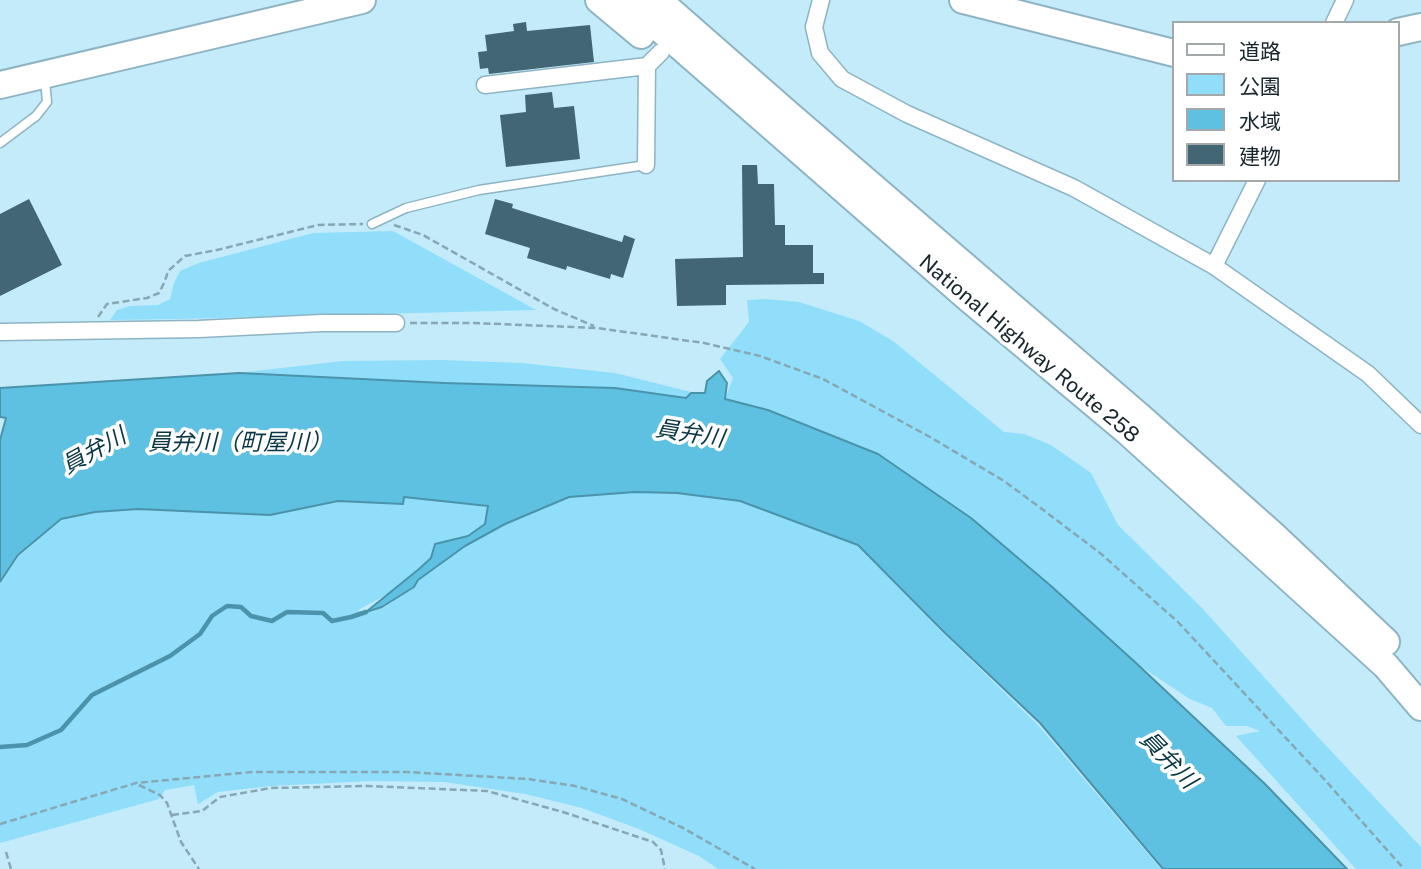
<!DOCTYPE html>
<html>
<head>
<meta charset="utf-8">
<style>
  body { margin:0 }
  #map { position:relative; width:1421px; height:869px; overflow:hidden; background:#c3ebfa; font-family:"Public Sans","Noto Sans JP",sans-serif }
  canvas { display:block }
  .legend { position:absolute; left:1172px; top:21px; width:228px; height:161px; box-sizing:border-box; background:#fff; border:2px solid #a3a9ab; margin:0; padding:9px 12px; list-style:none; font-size:21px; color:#18272d }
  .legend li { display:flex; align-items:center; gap:14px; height:35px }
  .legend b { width:35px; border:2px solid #a3a9ab }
</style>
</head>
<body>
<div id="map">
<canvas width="1421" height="869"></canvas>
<ul class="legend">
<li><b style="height:9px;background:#fff"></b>道路</li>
<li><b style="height:19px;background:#90defa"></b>公園</li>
<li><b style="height:19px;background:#5fc1e1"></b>水域</li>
<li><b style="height:19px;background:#426673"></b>建物</li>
</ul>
</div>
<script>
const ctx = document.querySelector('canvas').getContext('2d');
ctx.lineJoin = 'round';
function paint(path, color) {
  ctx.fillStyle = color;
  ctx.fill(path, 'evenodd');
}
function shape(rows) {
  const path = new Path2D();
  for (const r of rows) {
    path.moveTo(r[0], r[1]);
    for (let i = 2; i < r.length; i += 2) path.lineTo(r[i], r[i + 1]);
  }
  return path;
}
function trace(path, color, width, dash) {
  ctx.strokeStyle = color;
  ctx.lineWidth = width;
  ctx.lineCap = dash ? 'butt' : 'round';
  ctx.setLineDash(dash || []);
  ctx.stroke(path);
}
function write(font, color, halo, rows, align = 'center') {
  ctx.font = font + ' "Public Sans","Noto Sans JP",sans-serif';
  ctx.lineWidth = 7;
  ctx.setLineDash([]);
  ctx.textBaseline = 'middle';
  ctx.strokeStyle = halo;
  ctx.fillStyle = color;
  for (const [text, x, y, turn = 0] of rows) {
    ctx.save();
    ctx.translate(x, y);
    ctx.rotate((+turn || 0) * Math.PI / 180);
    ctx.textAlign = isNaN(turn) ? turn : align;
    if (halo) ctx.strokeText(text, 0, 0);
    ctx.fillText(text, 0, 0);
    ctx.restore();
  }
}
const green = shape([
  [393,231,536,310,178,319,110,320,117,310,130,306,158,305,170,299,174,283,180,271,199,263,313,233],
  [766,299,799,302,859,321,893,341,1004,432,1024,434,1051,445,1091,473,1118,525,1201,607,1318,737,1421,847,1421,869,1356,869,1236,736,1260,731,1247,726,1226,726,1212,708,1190,699,1137,664,1052,586,971,518,877,454,769,409,725,399,733,378,720,359,749,322,747,300],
  [443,360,521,363,615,373,691,392,685,398,613,388,444,384,238,373,343,361],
  [636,492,676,493,740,502,858,545,945,635,1038,725,1161,869,718,869,699,856,639,829,582,808,525,794,444,782,371,781,271,786,218,792,198,804,194,785,165,790,159,799,0,843,0,584,19,556,62,519,96,512,138,509,270,515,338,501,403,505,405,497,488,507,485,524,468,535,434,544,431,559,388,594,358,610,365,613,383,608,415,587,419,580,465,546,505,524,568,497]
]);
const water = shape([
  [719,371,727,383,725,399,768,410,878,454,971,518,1051,586,1136,663,1265,784,1347,869,1163,869,1040,723,945,633,858,545,740,501,677,493,635,492,569,497,505,524,465,546,418,580,414,587,382,607,366,612,419,569,431,558,435,544,468,536,485,524,488,506,404,497,403,504,338,501,270,515,138,509,95,512,61,519,18,555,0,582,0,440,6,418,0,417,0,388,239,373,444,383,615,388,686,398,691,393,705,393,707,381,719,371]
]);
const stream = shape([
  [0,747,27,745,61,730,92,695,170,656,200,634,212,616,227,606,241,607,251,616,272,621,287,612,323,613,332,621,351,617,366,612]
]);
const building = shape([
  [526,22,527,31,590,25,594,62,489,74,488,68,480,69,478,52,487,51,485,35,514,31,513,24],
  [552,92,554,108,574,106,580,159,506,167,500,115,526,112,525,95],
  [742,165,757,165,758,184,774,184,775,225,785,225,785,245,813,245,813,273,824,273,824,284,726,285,726,305,677,306,675,259,743,257],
  [29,199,62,265,0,296,0,214],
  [495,199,513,204,512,208,622,242,624,235,635,239,623,278,611,274,610,279,567,266,566,270,527,258,530,248,485,234]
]);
const path = shape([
  [394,225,423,235,554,309,594,326],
  [98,317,107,304,147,298,159,293,165,281,168,271,185,256,217,250,318,225,363,224],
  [410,323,474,323,597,328,704,343,760,356,823,379,930,437,1004,481,1042,509,1100,553,1178,622,1324,779,1404,869],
  [139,785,160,795,167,803,181,842,199,869],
  [172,815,202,811,220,797,271,788,368,786,487,791,563,812,653,842,661,850,665,869],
  [0,824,136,783,252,772,407,772,528,779,575,786,622,799,683,828,755,869],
  [6,852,11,869]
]);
const service = shape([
  [0,143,36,116,47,102,45,80],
  [372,224,406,208,479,190,646,165]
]);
const minor = shape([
  [821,0,814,27,820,53,842,79,907,114,1074,188,1214,266,1368,374,1421,425],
  [1334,23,1345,0],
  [485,85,647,66,661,52],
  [646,165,647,66],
  [1214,266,1257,180],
  [0,332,199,329,322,323,396,323]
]);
const primary = shape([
  [0,85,362,0]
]);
const trunk = shape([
  [599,0,641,35],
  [627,0,968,298,1128,432,1386,666,1421,707],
  [658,0,788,114,1139,416,1273,535,1386,642],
  [963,0,1174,53],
  [1398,32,1421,27]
]);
const streetNames = [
  ["National Highway Route 258",1029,349,40]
];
const waterNames = [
  ["員弁川",690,434,9],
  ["員弁川（町屋川）",240,443],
  ["員弁川",94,451,-29],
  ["員弁川",1168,760,46]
];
paint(green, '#90defa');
paint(water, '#5fc1e1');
trace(water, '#4a93ab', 2);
trace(stream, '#4a93ab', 4.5);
paint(building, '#426673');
trace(service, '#8eb4c3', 11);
trace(minor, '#8eb4c3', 19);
trace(primary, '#8eb4c3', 30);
trace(trunk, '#8eb4c3', 30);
trace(path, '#87a7b3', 2.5, [7, 3.5]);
trace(service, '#fff', 8);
trace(minor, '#fff', 16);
trace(primary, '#fff', 26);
trace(trunk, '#fff', 26);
write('21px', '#18272d', '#fff', streetNames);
write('italic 23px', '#083644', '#fff', waterNames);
</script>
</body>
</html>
